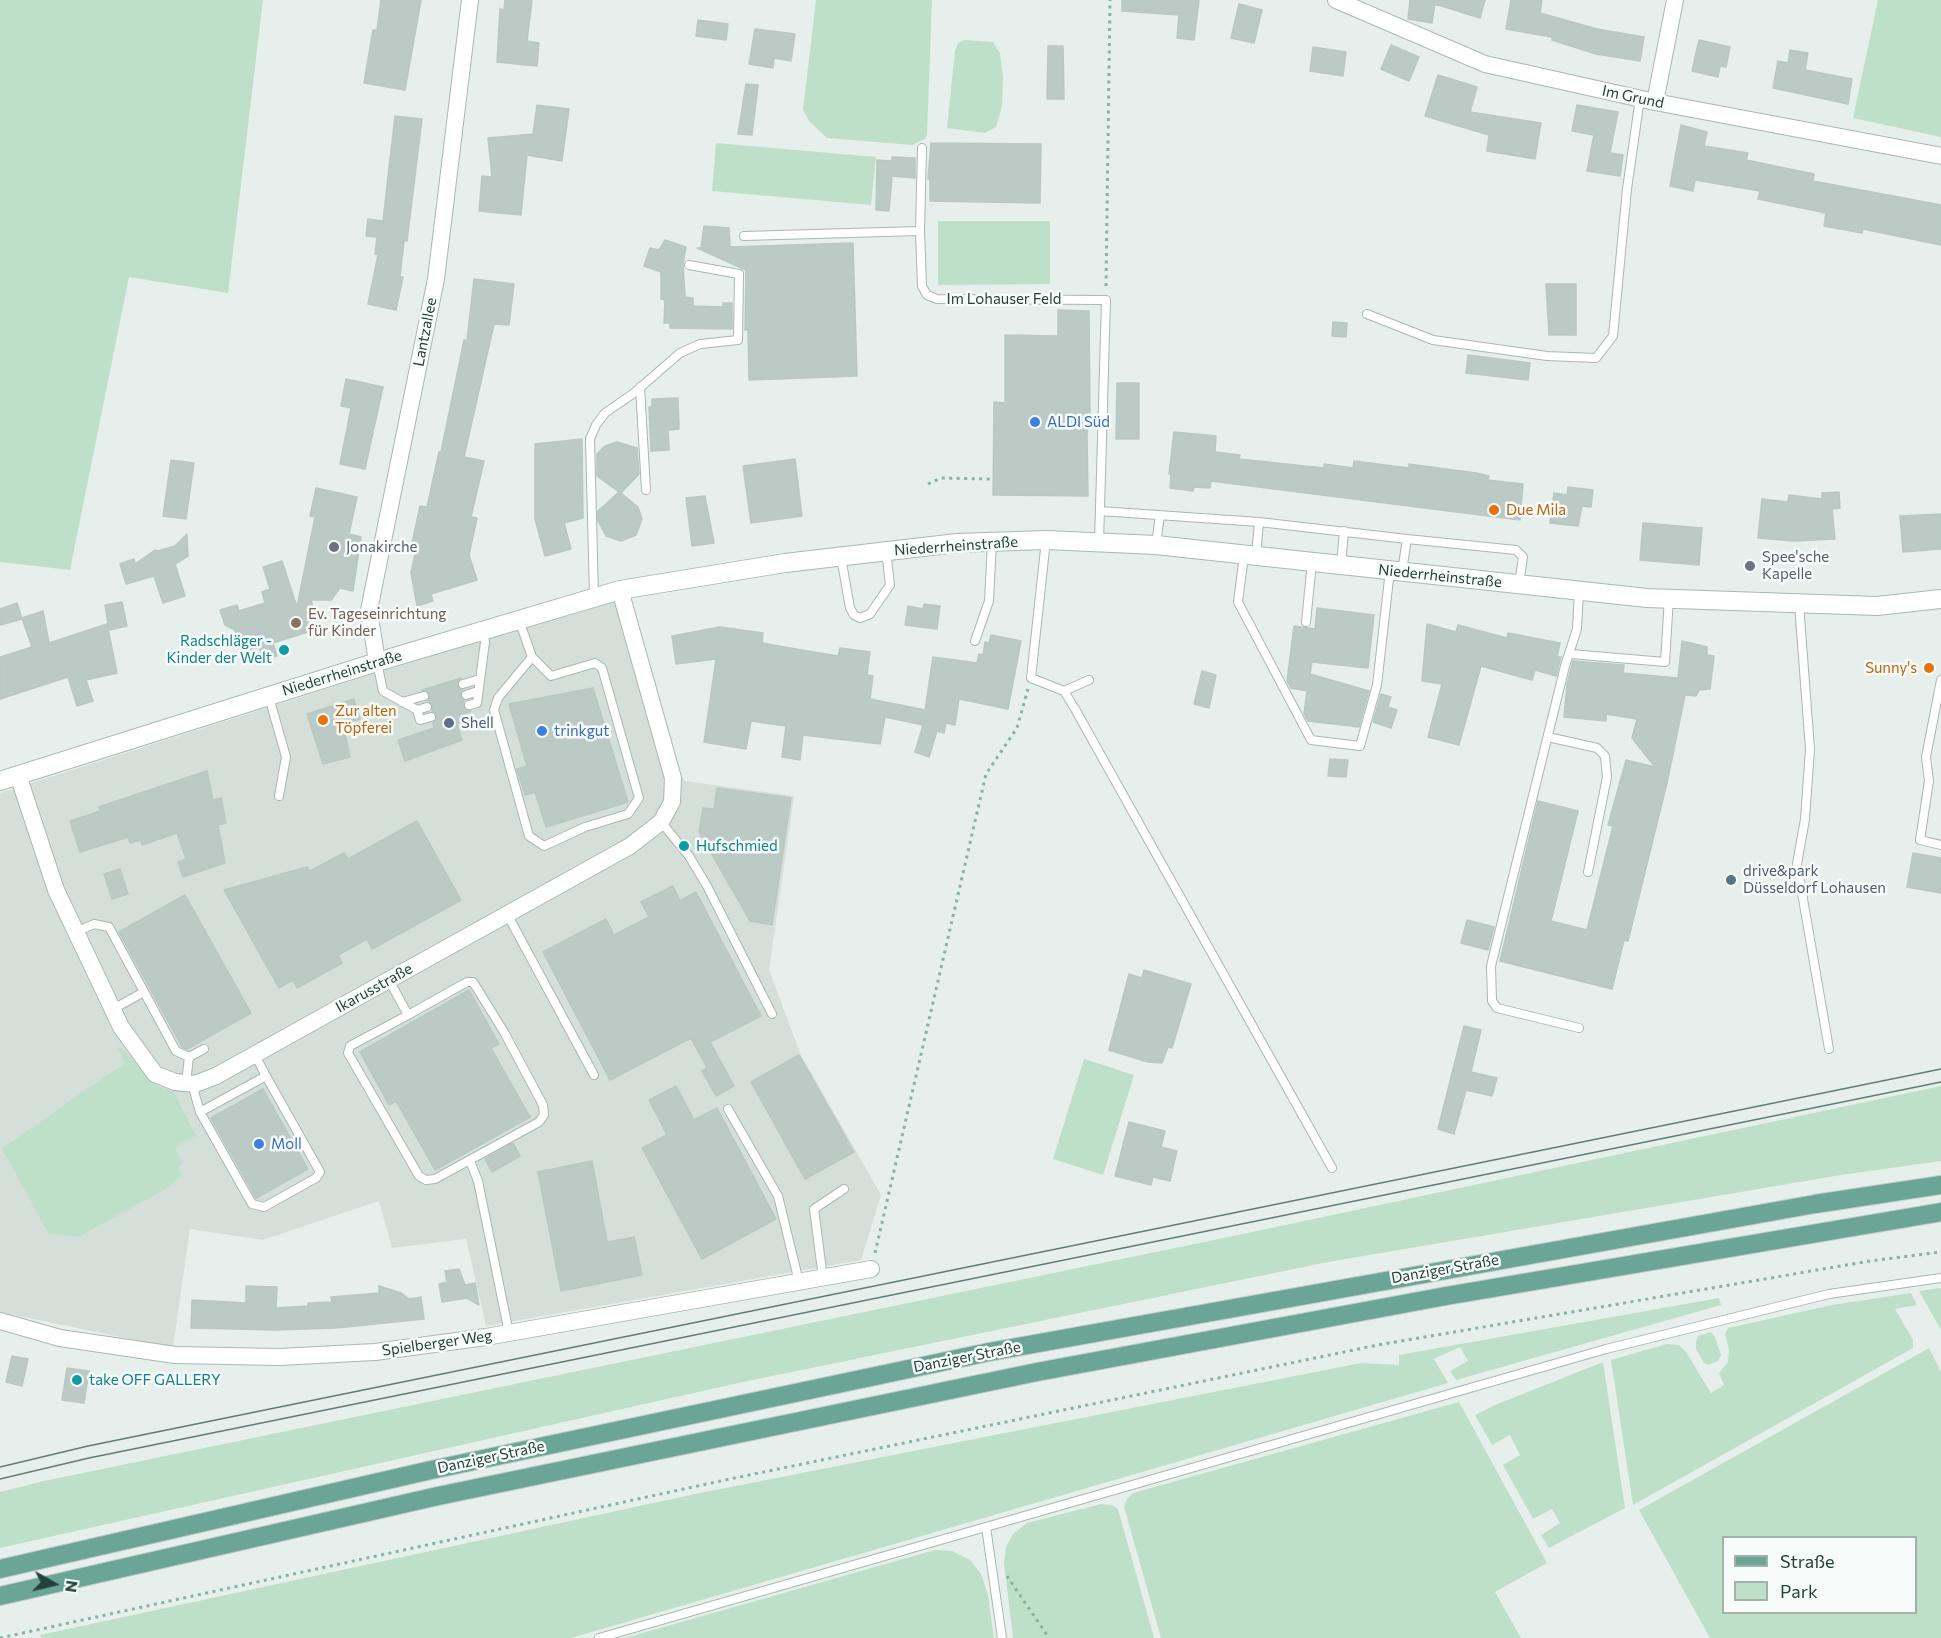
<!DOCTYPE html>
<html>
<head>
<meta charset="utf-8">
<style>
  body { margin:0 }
  #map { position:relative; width:1941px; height:1638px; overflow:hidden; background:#e6efeb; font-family:Commissioner,sans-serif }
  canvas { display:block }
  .legend { position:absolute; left:1722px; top:1536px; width:195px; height:78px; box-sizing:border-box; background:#f7fbf9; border:2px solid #a3b1ad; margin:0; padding:8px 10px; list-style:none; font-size:18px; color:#24423a }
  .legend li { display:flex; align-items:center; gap:12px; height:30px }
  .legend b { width:30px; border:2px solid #a3b1ad }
  .north { position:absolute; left:24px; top:1554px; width:60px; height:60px; -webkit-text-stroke:4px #f7fbf9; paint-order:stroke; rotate:98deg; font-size:16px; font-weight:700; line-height:24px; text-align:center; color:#24423a }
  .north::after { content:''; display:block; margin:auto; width:21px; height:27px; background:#24423a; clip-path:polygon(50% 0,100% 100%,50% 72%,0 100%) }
</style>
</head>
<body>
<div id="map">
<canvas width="1941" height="1638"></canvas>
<ul class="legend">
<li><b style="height:8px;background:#6aa596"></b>Straße</li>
<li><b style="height:16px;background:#bfe0c8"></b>Park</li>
</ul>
<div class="north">N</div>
</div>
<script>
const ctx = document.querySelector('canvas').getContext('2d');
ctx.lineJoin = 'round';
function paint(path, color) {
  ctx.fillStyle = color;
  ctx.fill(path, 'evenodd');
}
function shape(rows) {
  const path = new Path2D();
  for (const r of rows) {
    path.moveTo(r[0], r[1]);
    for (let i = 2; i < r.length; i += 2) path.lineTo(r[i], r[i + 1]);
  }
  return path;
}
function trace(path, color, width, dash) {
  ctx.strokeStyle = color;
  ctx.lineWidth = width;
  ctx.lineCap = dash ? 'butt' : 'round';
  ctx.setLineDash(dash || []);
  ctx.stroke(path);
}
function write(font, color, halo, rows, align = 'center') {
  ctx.font = font + ' Commissioner,sans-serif';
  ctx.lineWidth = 5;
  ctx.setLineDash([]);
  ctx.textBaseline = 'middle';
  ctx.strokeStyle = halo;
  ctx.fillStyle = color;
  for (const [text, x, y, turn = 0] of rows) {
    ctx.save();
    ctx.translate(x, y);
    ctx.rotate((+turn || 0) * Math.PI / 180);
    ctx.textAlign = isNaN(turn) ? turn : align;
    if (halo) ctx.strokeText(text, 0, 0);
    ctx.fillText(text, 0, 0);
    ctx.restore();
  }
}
const built = shape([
  [615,597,661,745,685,781,794,796,769,970,800,1053,881,1195,861,1260,486,1326,466,1239,392,1248,379,1201,263,1240,190,1229,173,1348,0,1312,0,793]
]);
const green = shape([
  [0,0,263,0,228,293,129,277,70,570,0,562],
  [816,0,932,0,927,135,925,139,912,145,827,138,809,121,803,110],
  [1878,0,1941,0,1941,137,1853,118],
  [964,40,993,42,1000,53,1003,77,1002,106,996,127,985,133,947,128,955,51,958,43],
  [716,143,876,157,871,205,712,191],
  [938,221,1050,221,1050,284,938,285],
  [117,1047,124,1050,145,1075,158,1086,173,1091,196,1136,175,1147,183,1163,178,1168,182,1175,166,1189,78,1237,48,1233,2,1148,125,1063],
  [1084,1059,1134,1075,1103,1175,1053,1159],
  [1941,1086,1941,1161,1841,1175,1328,1262,743,1382,0,1548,0,1492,44,1481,1238,1235],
  [1941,1288,1941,1330,1919,1291],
  [1911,1293,1917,1305,1895,1309,1913,1340,1913,1348,1633,1505,1611,1360,1667,1344,1679,1345,1686,1352,1711,1393,1724,1385,1719,1373,1728,1362,1729,1350,1725,1334,1728,1328,1832,1305],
  [1719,1298,1721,1305,1456,1380,1450,1371,1468,1361,1460,1347,1434,1359,1448,1383,571,1638,42,1638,40,1635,700,1493,1361,1363,1399,1365,1399,1355],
  [1711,1332,1715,1337,1721,1355,1718,1361,1708,1365,1704,1363,1696,1349,1696,1342,1698,1336],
  [1929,1348,1941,1372,1941,1638,1710,1638,1639,1510],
  [1724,1538,1916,1538,1916,1612,1724,1612],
  [1603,1362,1625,1508,1549,1548,1541,1535,1560,1523,1552,1509,1533,1519,1503,1465,1520,1455,1510,1435,1492,1445,1475,1415,1495,1405],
  [1459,1402,1547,1563,1495,1592,1521,1638,1161,1638,1124,1507,1127,1499,1133,1493],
  [1101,1504,1112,1505,1118,1509,1154,1638,1013,1638,1004,1563,1006,1547,1013,1534,1027,1523],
  [935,1550,952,1551,970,1560,981,1574,988,1595,994,1638,625,1638]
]);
const building = shape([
  [381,0,421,0,405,90,364,83,373,30,377,30,381,0],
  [505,0,532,0,527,41,539,43,537,66,497,62,500,9,504,10,505,0],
  [1122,0,1199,0,1194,40,1177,38,1179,15,1122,11,1122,0],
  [1410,0,1485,0,1480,18,1435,4,1432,23,1408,19,1410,0],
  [1511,0,1542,0,1540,13,1597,29,1644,37,1640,61,1596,54,1552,40,1552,37,1506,29,1511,0],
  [1239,4,1262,10,1254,43,1231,38,1239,4],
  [698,20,728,24,726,40,696,36,698,20],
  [755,29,795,34,791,61,774,58,773,68,749,64,755,29],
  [1699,40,1730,47,1726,67,1720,66,1718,77,1692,71,1699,40],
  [1391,45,1419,57,1409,81,1381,69,1391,45],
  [1048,46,1063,46,1064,99,1047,99,1048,46],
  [1313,47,1346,52,1343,76,1310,71,1313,47],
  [1790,50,1808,53,1805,70,1852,79,1848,104,1773,88,1778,61,1788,63,1790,50],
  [1438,75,1477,87,1470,112,1541,123,1535,159,1487,151,1489,135,1425,116,1438,75],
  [746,84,758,85,752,135,738,134,746,84],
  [537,105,569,109,562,161,527,155,521,215,479,211,482,176,492,177,488,138,533,134,537,105],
  [1577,105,1618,112,1610,153,1623,155,1620,176,1587,171,1594,135,1572,131,1577,105],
  [395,116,422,119,407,241,404,241,400,277,403,277,396,310,368,304,378,255,375,254,377,237,366,236,368,219,383,221,395,116],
  [1681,125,1707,132,1704,146,1748,153,1746,160,1814,174,1813,181,1941,205,1941,245,1863,229,1862,233,1824,226,1826,213,1758,199,1760,191,1695,180,1693,191,1670,186,1681,125],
  [931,143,1041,144,1040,203,930,201,930,179,928,179,931,143],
  [892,157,915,158,915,178,892,176,889,211,876,210,877,160,892,161,892,157],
  [704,226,729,228,730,247,853,243,857,376,749,380,748,330,745,330,746,270,697,248,701,248,704,226],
  [665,240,686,247,683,264,685,297,693,298,693,306,723,307,723,303,732,303,732,329,670,328,670,323,664,323,665,300,661,299,661,272,644,266,650,248,659,250,665,240],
  [474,279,514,284,509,325,494,324,464,457,484,461,471,517,477,518,469,555,477,580,431,594,433,601,417,606,411,573,416,549,411,548,420,506,427,507,439,452,441,452,464,340,467,340,474,279],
  [1546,284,1576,284,1576,335,1549,335,1546,284],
  [1058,310,1089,311,1090,414,1087,435,1088,496,993,495,994,402,1005,403,1005,335,1058,336,1058,310],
  [1333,322,1347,323,1346,337,1332,336,1333,322],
  [1468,355,1530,363,1528,380,1466,373,1468,355],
  [346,379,383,387,365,469,340,464,351,408,341,406,346,379],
  [1117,383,1139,383,1139,439,1116,439,1117,383],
  [678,398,679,429,668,430,669,450,651,451,649,407,652,407,652,399,678,398],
  [1174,432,1216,436,1215,452,1240,455,1239,459,1324,468,1324,464,1353,468,1354,461,1409,468,1409,464,1476,473,1489,476,1488,480,1523,484,1520,520,1211,481,1210,488,1194,487,1193,491,1170,488,1171,474,1169,474,1174,432],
  [582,439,583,518,564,523,571,549,545,556,535,519,535,444,582,439],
  [617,442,637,448,639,474,621,493,638,507,642,519,636,535,621,541,606,536,598,521,598,511,619,492,597,476,597,454,605,446,617,442],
  [795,459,802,516,751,523,743,466,795,459],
  [171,460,194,463,186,519,163,516,171,460],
  [1568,487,1593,490,1591,507,1582,506,1578,526,1550,523,1554,493,1567,495,1568,487],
  [316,488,357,497,349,534,361,537,353,591,340,588,331,600,311,600,316,616,310,618,314,630,273,643,277,656,263,660,259,647,242,652,235,630,225,625,220,610,237,605,239,611,265,603,262,592,270,589,263,567,282,561,297,607,315,517,310,516,316,488],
  [1839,492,1840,508,1832,509,1835,539,1794,541,1758,538,1762,499,1788,502,1789,495,1822,499,1822,493,1839,492],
  [705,496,714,543,692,546,686,498,705,496],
  [1941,514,1941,549,1903,552,1900,516,1941,514],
  [1643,523,1702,528,1699,565,1640,560,1643,523],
  [187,534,188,556,175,564,185,596,163,603,154,576,126,584,120,564,134,559,135,564,155,550,158,551,175,546,187,534],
  [122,602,127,626,109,630,105,605,122,602],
  [17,603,22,619,0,625,0,609,17,603],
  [924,604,940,606,937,629,905,625,908,606,923,609,924,604],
  [1317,608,1374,615,1368,668,1312,662,1310,674,1369,691,1359,727,1308,721,1304,713,1307,691,1291,688,1287,681,1294,626,1315,629,1317,608],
  [43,611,49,643,107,624,117,673,86,680,93,701,77,706,68,677,0,699,0,657,32,647,22,618,43,611],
  [1427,624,1456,632,1458,625,1507,638,1508,633,1560,643,1557,657,1561,657,1556,676,1535,670,1532,680,1481,666,1459,745,1428,737,1442,684,1422,681,1427,624],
  [720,627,763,633,762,643,807,651,838,656,840,648,870,652,867,675,873,676,870,699,925,710,933,657,977,663,979,654,983,655,985,642,989,643,991,635,1021,641,1008,709,959,699,955,725,946,723,944,733,937,731,929,757,915,752,923,725,885,717,880,744,803,735,800,760,782,757,786,726,751,721,746,749,704,742,716,659,676,664,672,636,720,627],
  [1682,641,1707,647,1707,655,1714,656,1710,689,1699,690,1696,696,1685,695,1667,783,1628,941,1624,940,1612,989,1500,961,1538,801,1578,811,1551,921,1587,930,1613,826,1608,825,1626,760,1655,767,1632,738,1637,719,1606,714,1606,721,1564,717,1567,684,1573,661,1624,665,1623,673,1678,678,1682,641],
  [1202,671,1216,675,1209,708,1194,704,1202,671],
  [461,678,457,685,462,690,460,696,464,701,463,707,471,711,460,715,462,722,457,724,462,740,405,761,398,740,434,728,433,723,437,718,432,711,433,705,428,701,430,694,422,690,461,678],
  [593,688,628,802,546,827,535,792,525,795,517,769,527,766,509,704,593,688],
  [1381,694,1391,697,1388,707,1397,710,1391,728,1373,722,1381,694],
  [354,699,360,719,343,724,350,757,323,764,307,714,354,699],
  [1330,759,1348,760,1346,777,1328,776,1330,759],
  [207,771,213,800,221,798,226,823,218,825,225,863,183,877,178,862,186,859,177,833,142,845,140,840,130,843,128,837,80,852,70,821,100,811,99,807,207,771],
  [717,788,791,798,772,925,750,921,699,832,703,808,714,809,717,788],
  [417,821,461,900,372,949,367,939,338,955,342,963,297,988,293,980,279,988,224,890,307,867,310,871,344,853,348,859,417,821],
  [1913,853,1941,858,1941,893,1907,887,1913,853],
  [120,869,128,894,112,899,104,874,120,869],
  [673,886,680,901,696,892,761,1016,710,1042,734,1086,716,1096,702,1071,707,1068,691,1038,610,1080,543,952,606,919,614,935,649,917,641,902,673,886],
  [185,895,251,1013,187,1049,182,1047,119,932,185,895],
  [1467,920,1494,927,1488,950,1461,943,1467,920],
  [1144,970,1191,984,1172,1048,1168,1047,1162,1063,1148,1062,1109,1050,1129,974,1142,978,1144,970],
  [469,990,499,1044,491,1048,530,1117,435,1170,396,1101,389,1105,360,1052,469,990],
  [1464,1026,1481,1030,1471,1072,1497,1078,1492,1096,1466,1090,1454,1134,1438,1129,1464,1026],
  [799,1055,854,1152,805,1179,751,1082,799,1055],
  [676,1086,694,1120,717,1108,776,1219,702,1259,642,1148,667,1135,649,1100,676,1086],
  [263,1089,308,1169,256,1198,211,1118,263,1089],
  [1129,1122,1165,1131,1161,1147,1177,1151,1170,1181,1153,1177,1151,1185,1115,1176,1129,1122],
  [513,1143,520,1156,492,1172,485,1159,513,1143],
  [592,1161,607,1242,634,1237,642,1275,561,1291,538,1172,592,1161],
  [459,1269,465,1285,475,1283,479,1305,467,1298,442,1302,439,1284,447,1282,445,1271,459,1269],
  [246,1286,277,1287,276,1308,308,1306,308,1303,332,1302,331,1297,379,1293,379,1286,401,1293,409,1299,421,1297,424,1319,336,1328,275,1330,191,1328,192,1300,246,1303,246,1286],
  [12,1356,28,1359,22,1386,6,1382,12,1356],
  [67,1368,89,1371,84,1403,62,1400,67,1368]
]);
const path = shape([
  [1106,286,1110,0],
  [928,484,941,478,990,479],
  [875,1253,986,774,1017,728,1028,689],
  [1007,1576,1049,1638],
  [0,1638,725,1480,1378,1345,1870,1261,1941,1252]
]);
const lane = shape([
  [920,231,922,148],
  [744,236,920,231,922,286,927,295,937,299,1106,300,1099,542],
  [1367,314,1433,340,1547,356,1596,358,1613,336,1627,189,1640,98],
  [640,387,646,490],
  [1100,511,1259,522,1407,539],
  [1046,540,1031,678,1064,691,1075,709,1332,1168],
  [1156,545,1160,515],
  [1244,555,1238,602,1311,740,1360,746,1377,685,1390,570],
  [1256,556,1259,522],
  [841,557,850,608,854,615,860,618,870,614,890,585,886,551],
  [1341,565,1344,531],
  [1402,571,1407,539,1516,550,1523,557,1519,584],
  [594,597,590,439,596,425,605,413,634,393,680,353,700,344,738,340,739,274,689,265],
  [1799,604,1810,749,1805,819,1797,864,1829,1049],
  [519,620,532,657,551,676,595,663,602,668,639,798,628,814,585,827,544,846,529,836,494,710,498,698,532,657],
  [1306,622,1312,562],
  [975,641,989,601,992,542],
  [1571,654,1665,662,1669,598],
  [377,662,383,691,417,710,420,720,431,717],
  [1941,680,1926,757,1929,781,1920,840,1941,845],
  [463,684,480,679],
  [1064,691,1089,680],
  [466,695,478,691],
  [269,697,286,757,279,796],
  [402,702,424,696],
  [469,705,477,703,485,642,483,631],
  [417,710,427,707],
  [1548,737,1597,748,1605,756,1607,777,1588,872],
  [661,822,689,856,707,886,772,1014],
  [507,914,594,1075],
  [76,932,94,924,109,927,176,1051,189,1057,204,1049],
  [389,980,408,1015,350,1046,348,1053,419,1176,426,1180,435,1179,539,1122,544,1115,543,1105,504,1032,473,982,467,982,408,1015],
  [113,1009,144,992],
  [1579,1028,1497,1008,1492,1001,1491,966,1565,666,1577,629,1579,591],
  [186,1083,189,1057],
  [192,1084,200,1112,266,1076,255,1055],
  [728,1109,778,1196,799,1282],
  [200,1112,252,1204,264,1207,316,1178,320,1172,266,1076],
  [470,1161,478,1181,509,1333],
  [823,1278,814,1209,844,1189],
  [986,1527,1002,1638],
  [599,1638,1606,1349,1829,1294,1941,1278]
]);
const street = shape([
  [1336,0,1485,64,1655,102,1941,156],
  [1655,102,1675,0],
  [377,662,369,610,436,279,470,0],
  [18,775,56,890,121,1027,155,1074,175,1082,195,1084,216,1076,630,846,661,822,672,802,673,778,620,590],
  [0,1321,60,1338,175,1355,279,1357,375,1352,486,1337,871,1269]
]);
const secondary = shape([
  [0,781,377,662,620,590,785,563,957,543,1046,540,1156,545,1647,598,1877,606,1941,599]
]);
const primary = shape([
  [0,1569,431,1470,989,1352,1815,1204,1941,1185],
  [0,1596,438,1496,1037,1372,1446,1296,1941,1212]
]);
const tram = shape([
  [0,1467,88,1446,1941,1069],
  [0,1479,89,1458,1941,1082]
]);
const markers = [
  [1035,422,6,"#3f7fe0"],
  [1494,510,6,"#e8710a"],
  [334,547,6,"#6b7280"],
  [1750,566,6,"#6b7280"],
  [296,623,6,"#8d6e63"],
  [284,650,6,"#0f9aa8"],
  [1929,668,6,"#e8710a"],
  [323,720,6,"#e8710a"],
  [449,723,6,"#5c6f8a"],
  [542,731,6,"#3f7fe0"],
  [684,846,6,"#0f9aa8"],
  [1731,880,6,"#5c6f8a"],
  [259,1144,6,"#3f7fe0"],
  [77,1380,6,"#0f9aa8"]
];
const streetNames = [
  ["Im Grund",1633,97,12],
  ["Im Lohauser Feld",1004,299],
  ["Lantzallee",425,332,-79],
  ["Niederrheinstraße",956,546,-4],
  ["Niederrheinstraße",1440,576,6],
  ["Niederrheinstraße",342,673,-17],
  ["Ikarusstraße",374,988,-29],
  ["Danziger Straße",1445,1269,-10],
  ["Spielberger Weg",437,1343,-8],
  ["Danziger Straße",967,1357,-11],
  ["Danziger Straße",491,1457,-12]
];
const shopNames = [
  ["ALDI Süd",1047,422],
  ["trinkgut",554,731],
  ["Moll",271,1144]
];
const foodNames = [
  ["Due Mila",1506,510],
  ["Sunny's",1917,668,"right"],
  ["Zur alten",335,711],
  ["Töpferei",335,728]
];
const worshipNames = [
  ["Jonakirche",346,547],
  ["Spee'sche",1762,557],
  ["Kapelle",1762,574]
];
const educationNames = [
  ["Ev. Tageseinrichtung",308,614],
  ["für Kinder",308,631]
];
const cultureNames = [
  ["Radschläger -",272,641,"right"],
  ["Kinder der Welt",272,658,"right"],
  ["Hufschmied",696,846],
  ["take OFF GALLERY",89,1380]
];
const serviceNames = [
  ["Shell",461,723],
  ["drive&park",1743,871],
  ["Düsseldorf Lohausen",1743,888]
];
paint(built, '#d4dfda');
paint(green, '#bfe0c8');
paint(building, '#bbcac4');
trace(building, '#b8c9c2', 1.5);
trace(lane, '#a8b8b2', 10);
trace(street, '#a8b8b2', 18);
trace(secondary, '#a4bbb3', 20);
trace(primary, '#c2cac8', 20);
trace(path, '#86b3a5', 3, [3, 4.5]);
trace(lane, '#fff', 8);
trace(street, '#fff', 16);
trace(secondary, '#fff', 18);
trace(primary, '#6aa596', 18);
trace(tram, '#5f7d75', 1.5);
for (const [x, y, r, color] of markers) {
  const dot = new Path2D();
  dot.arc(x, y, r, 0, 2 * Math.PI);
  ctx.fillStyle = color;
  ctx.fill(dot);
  trace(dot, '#f7fbf9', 2);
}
write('15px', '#24423a', '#f7fbf9', streetNames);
write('15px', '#366cbe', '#f7fbf9', shopNames, 'left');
write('15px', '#c56008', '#f7fbf9', foodNames, 'left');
write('15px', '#5b616d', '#f7fbf9', worshipNames, 'left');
write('15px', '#785e54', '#f7fbf9', educationNames, 'left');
write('15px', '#0d838f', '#f7fbf9', cultureNames, 'left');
write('15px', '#4e5e75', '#f7fbf9', serviceNames, 'left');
</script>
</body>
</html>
